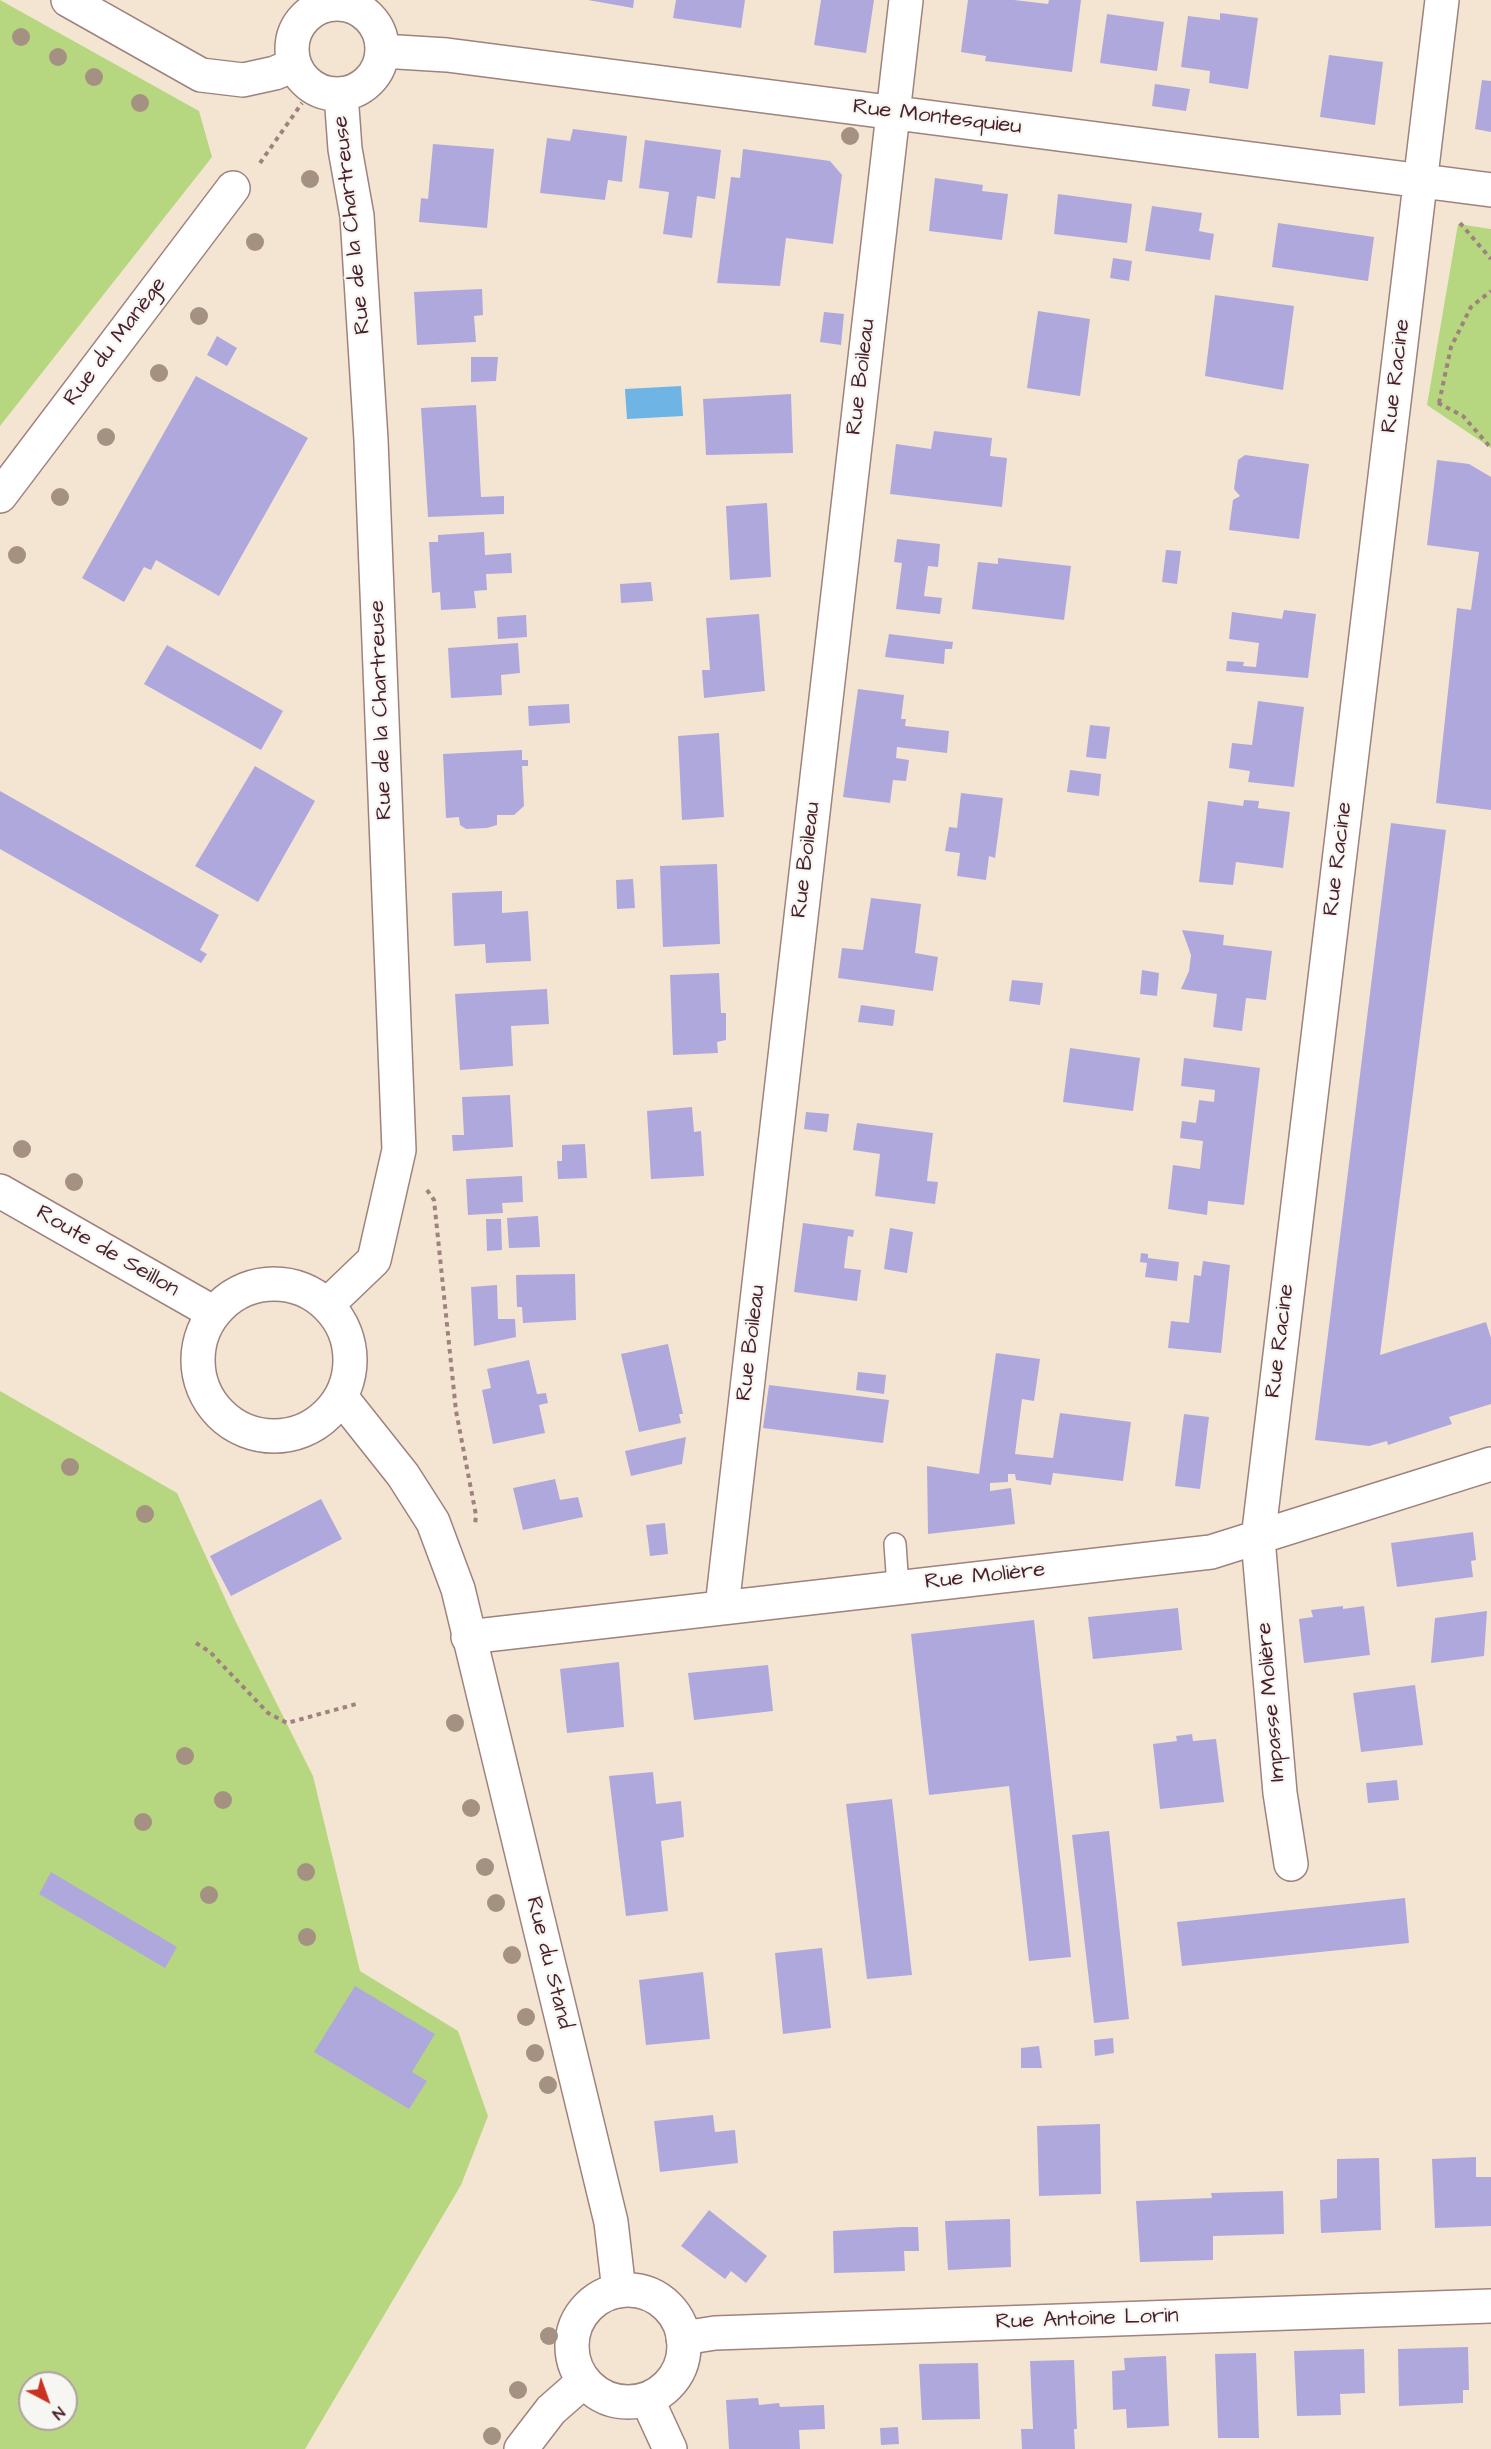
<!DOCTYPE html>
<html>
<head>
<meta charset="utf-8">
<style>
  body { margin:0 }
  #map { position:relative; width:1491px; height:2449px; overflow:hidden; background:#f4e5d2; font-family:"Architects Daughter",sans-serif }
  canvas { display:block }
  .north { position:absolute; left:18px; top:2371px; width:60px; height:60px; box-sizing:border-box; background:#f6f6f2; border:2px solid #b1a0a2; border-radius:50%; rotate:139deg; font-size:16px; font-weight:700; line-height:24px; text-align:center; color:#4a1f2b }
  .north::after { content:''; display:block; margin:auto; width:21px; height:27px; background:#c8321e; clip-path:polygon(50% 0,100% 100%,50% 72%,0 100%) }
</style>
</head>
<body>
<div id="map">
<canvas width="1491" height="2449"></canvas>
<div class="north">N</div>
</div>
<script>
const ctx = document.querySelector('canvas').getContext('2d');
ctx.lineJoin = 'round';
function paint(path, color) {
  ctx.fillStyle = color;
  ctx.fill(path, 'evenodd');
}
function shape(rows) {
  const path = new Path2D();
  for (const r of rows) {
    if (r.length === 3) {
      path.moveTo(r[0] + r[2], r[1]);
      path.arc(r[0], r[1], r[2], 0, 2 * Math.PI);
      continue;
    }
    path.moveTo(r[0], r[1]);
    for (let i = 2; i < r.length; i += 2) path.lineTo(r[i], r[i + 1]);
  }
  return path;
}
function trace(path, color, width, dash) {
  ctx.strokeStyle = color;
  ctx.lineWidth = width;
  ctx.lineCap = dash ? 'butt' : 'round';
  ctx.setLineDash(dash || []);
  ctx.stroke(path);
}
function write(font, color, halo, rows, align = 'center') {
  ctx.font = font + ' "Architects Daughter",sans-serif';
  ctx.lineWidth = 4.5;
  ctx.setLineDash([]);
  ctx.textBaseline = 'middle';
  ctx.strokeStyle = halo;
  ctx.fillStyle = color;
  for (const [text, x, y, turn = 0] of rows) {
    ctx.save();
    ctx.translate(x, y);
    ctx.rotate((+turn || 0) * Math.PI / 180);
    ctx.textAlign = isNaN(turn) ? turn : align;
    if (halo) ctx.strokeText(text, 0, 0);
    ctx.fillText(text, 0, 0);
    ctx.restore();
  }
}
const green = shape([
  [0,0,199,111,212,157,0,426],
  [1458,224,1491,229,1491,448,1427,405],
  [0,1391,177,1493,234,1618,313,1776,360,1971,458,2031,488,2116,461,2185,305,2449,0,2449],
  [30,2383,66,2383,66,2419,30,2419]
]);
const water = shape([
  [681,386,683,416,627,419,625,389]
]);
const building = shape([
  [588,0,634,0,633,8],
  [676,0,745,0,741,28,673,18],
  [821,0,874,0,866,53,814,45],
  [968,0,1014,0,1048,4,1049,0,1081,0,1072,72,985,61,986,56,961,52],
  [1220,13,1258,18,1248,89,1209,83,1210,71,1181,67,1188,16,1220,20],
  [1107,14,1164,22,1157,71,1100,63],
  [1329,55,1383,62,1375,125,1320,117],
  [1482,80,1491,81,1491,132,1475,129],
  [1155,84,1190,89,1186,111,1152,106],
  [573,129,627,136,622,182,608,180,605,200,540,193,547,138,570,141],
  [645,140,721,150,715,199,697,196,692,238,663,234,669,192,639,188],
  [433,144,494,149,487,228,419,222,421,198,428,199],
  [743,149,830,161,842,175,833,244,786,238,780,286,717,283,731,177,740,178],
  [935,178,983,185,982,191,1008,194,1002,240,929,231],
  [1058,194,1132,204,1127,243,1054,234],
  [1152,206,1202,213,1199,231,1214,234,1210,260,1145,251],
  [1278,223,1374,237,1368,281,1272,267],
  [1113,258,1132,261,1129,281,1110,278],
  [482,289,483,315,474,316,476,342,417,345,414,292],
  [1215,295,1294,306,1283,390,1205,376],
  [1038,311,1090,319,1080,396,1027,388],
  [824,312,844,314,841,345,820,342],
  [217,336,237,348,227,366,207,355],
  [471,357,498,357,496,381,471,382],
  [196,376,308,438,219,596,156,560,151,570,144,567,124,602,82,578],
  [791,394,793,453,706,455,703,399],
  [476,405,481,497,504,496,504,514,428,517,421,408],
  [934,431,992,438,990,456,1007,458,1002,507,890,494,896,444,931,449],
  [1245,455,1309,464,1299,539,1229,530,1233,500,1240,496,1234,489,1238,460],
  [1437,460,1469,464,1491,477,1491,810,1436,803,1457,608,1471,610,1479,552,1427,545],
  [767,503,771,577,730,580,726,506],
  [484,532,485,555,511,553,512,573,486,574,487,590,474,591,476,608,441,610,440,592,432,593,429,542,438,542,438,535],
  [897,539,940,544,938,567,928,566,924,596,942,598,940,614,896,609,902,563,894,562],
  [1166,550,1181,551,1177,584,1162,582],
  [998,558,1071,566,1064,620,972,609,978,562,998,564],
  [651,582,653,601,621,603,620,584],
  [1284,610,1316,614,1308,678,1226,671,1227,661,1244,662,1243,666,1256,667,1259,643,1229,639,1232,612,1282,619],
  [759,614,765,691,704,698,702,670,710,670,706,618],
  [526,615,527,637,498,639,497,617],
  [889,634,953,642,952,649,945,649,944,664,885,657],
  [518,643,520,673,501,675,502,695,451,698,448,648],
  [167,645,283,711,261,750,144,684],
  [858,689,904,695,901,719,906,719,905,726,949,731,947,753,897,747,896,758,909,760,906,781,893,780,890,803,843,797],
  [1258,701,1304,707,1294,787,1248,782,1250,771,1229,768,1232,743,1252,745],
  [569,704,570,723,529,726,528,706],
  [1090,725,1110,727,1106,759,1086,757],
  [719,733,724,817,682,820,678,736],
  [522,750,522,760,528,760,528,766,522,766,524,806,514,815,497,815,497,825,487,828,466,829,460,825,459,817,446,818,443,754],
  [255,766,315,801,258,902,195,866],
  [1070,770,1101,774,1099,796,1067,792],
  [0,791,219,915,200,950,207,954,201,963,0,849],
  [961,793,1003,798,995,858,989,856,986,880,957,876,960,853,945,851,949,827,957,828],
  [1244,800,1259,801,1258,808,1290,812,1283,868,1236,862,1233,885,1199,882,1208,801,1243,806],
  [1391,823,1446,830,1380,1355,1486,1322,1491,1338,1491,1404,1449,1417,1452,1424,1388,1445,1387,1441,1369,1446,1315,1440],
  [717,864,720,944,663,947,660,866],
  [633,879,635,908,617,909,616,880],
  [502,891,502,913,528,911,531,961,486,963,485,944,454,946,452,893],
  [871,898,921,904,915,953,938,957,933,991,838,978,842,948,863,950],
  [1182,930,1224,935,1223,945,1272,951,1266,1000,1246,998,1242,1031,1213,1027,1217,994,1181,989,1189,971,1191,955],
  [1142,970,1159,973,1157,996,1140,994],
  [719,973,721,1013,726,1013,726,1040,717,1042,718,1053,673,1055,670,975],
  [1012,980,1043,983,1040,1005,1009,1001],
  [547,989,549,1024,511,1026,513,1066,460,1070,455,994],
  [861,1005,895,1010,893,1026,858,1022],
  [1070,1048,1140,1058,1133,1111,1063,1102],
  [1184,1058,1260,1068,1244,1205,1208,1201,1207,1215,1168,1209,1173,1165,1200,1169,1203,1141,1180,1138,1182,1121,1196,1123,1199,1100,1214,1102,1215,1090,1181,1086],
  [510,1095,513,1147,453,1151,452,1135,464,1135,462,1097],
  [692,1107,694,1132,701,1131,704,1176,651,1179,647,1111],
  [806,1112,829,1114,827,1132,804,1129],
  [857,1123,933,1133,927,1181,938,1182,935,1204,875,1196,880,1154,853,1150],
  [585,1144,587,1178,558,1179,557,1161,562,1161,562,1145],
  [522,1176,523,1202,502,1203,503,1213,468,1215,466,1179],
  [538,1216,540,1247,509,1248,507,1218],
  [486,1219,501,1219,502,1250,487,1251],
  [803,1223,854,1230,853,1237,848,1236,844,1268,861,1270,857,1301,794,1292],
  [890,1228,913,1232,907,1273,884,1269],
  [1141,1253,1148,1254,1148,1258,1179,1262,1177,1281,1145,1277,1147,1263,1140,1262],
  [1203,1261,1230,1265,1221,1353,1168,1348,1171,1321,1189,1323,1194,1275,1201,1276],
  [575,1274,576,1320,523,1323,522,1307,517,1307,516,1275],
  [497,1285,498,1319,515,1319,516,1337,474,1346,471,1287],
  [668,1344,683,1414,679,1414,681,1423,639,1432,621,1354],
  [996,1353,1040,1359,1034,1401,1022,1399,1015,1454,1053,1458,1060,1413,1131,1422,1123,1481,1053,1473,1051,1485,1016,1480,1015,1474,1008,1474,1008,1482,990,1483,990,1491,1011,1488,1015,1524,928,1534,927,1466,979,1474],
  [529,1360,537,1394,546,1393,548,1403,539,1405,545,1433,493,1444,482,1390,491,1388,487,1369],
  [858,1372,886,1375,884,1394,856,1390],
  [769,1385,889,1400,883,1443,763,1428],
  [1184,1414,1209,1417,1200,1489,1175,1486],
  [686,1437,682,1464,631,1476,625,1451],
  [555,1479,560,1500,578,1497,583,1517,523,1530,513,1488],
  [321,1499,342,1539,231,1596,210,1556],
  [665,1523,668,1554,650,1556,646,1525],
  [1473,1532,1476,1560,1471,1561,1473,1577,1397,1587,1391,1543],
  [1343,1606,1343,1609,1364,1606,1370,1655,1304,1663,1299,1619,1313,1617,1311,1610],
  [1178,1608,1182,1650,1093,1659,1088,1617],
  [1487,1611,1484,1656,1431,1663,1435,1618],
  [1034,1620,1071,1957,1029,1961,1009,1786,929,1795,911,1634],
  [619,1662,624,1727,567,1733,560,1669],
  [768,1665,773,1711,694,1720,688,1673],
  [1415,1685,1423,1745,1361,1752,1353,1693],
  [1192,1734,1193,1741,1216,1739,1224,1802,1160,1809,1153,1744,1177,1741,1176,1736],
  [653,1772,656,1804,681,1801,684,1837,661,1841,668,1911,626,1916,609,1776],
  [1397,1780,1399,1800,1368,1803,1366,1783],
  [892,1799,912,1975,867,1979,846,1804],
  [1109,1831,1129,2019,1094,2023,1072,1835],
  [51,1872,177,1947,165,1968,39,1894],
  [1405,1898,1409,1943,1182,1966,1177,1922],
  [822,1948,831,2028,783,2034,775,1953],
  [703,1972,710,2039,646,2045,639,1980],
  [355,1986,435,2034,412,2072,427,2081,409,2109,314,2052],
  [1113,2038,1114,2053,1095,2056,1094,2040],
  [1039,2046,1042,2068,1021,2068,1021,2048],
  [713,2115,715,2132,735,2130,738,2163,660,2172,654,2121],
  [1100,2124,1101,2194,1039,2196,1037,2126],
  [1476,2157,1476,2177,1491,2177,1491,2226,1435,2228,1432,2159],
  [1379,2158,1381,2230,1321,2233,1320,2200,1337,2198,1337,2159],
  [1283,2191,1284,2234,1213,2236,1213,2260,1140,2262,1136,2201,1212,2198,1211,2193],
  [709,2210,767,2256,746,2283,731,2271,725,2279,681,2246],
  [1010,2219,1011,2267,948,2270,945,2221],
  [903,2227,918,2227,919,2251,904,2251,905,2271,834,2273,833,2231],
  [1468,2347,1469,2390,1463,2390,1463,2403,1399,2406,1398,2349],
  [1364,2349,1365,2393,1340,2394,1341,2415,1297,2416,1294,2351],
  [1256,2353,1259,2438,1218,2438,1215,2354],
  [1166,2356,1169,2426,1127,2428,1126,2409,1113,2410,1112,2371,1125,2370,1124,2358],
  [1074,2360,1077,2429,1074,2429,1075,2449,1022,2449,1021,2429,1033,2429,1030,2361],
  [978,2363,980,2419,922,2420,919,2364],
  [758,2398,759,2405,779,2403,780,2407,824,2405,825,2429,799,2430,800,2449,729,2449,726,2400],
  [898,2427,899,2444,881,2445,880,2428]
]);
const path = shape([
  [260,163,302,103],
  [1460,223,1491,259],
  [1438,403,1463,416,1491,448],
  [1439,403,1451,347,1471,307,1491,291],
  [427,1190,434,1200,456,1411,476,1515,475,1525],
  [196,1643,210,1652,268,1713,287,1723,360,1703]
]);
const service = shape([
  [895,1544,898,1587]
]);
const minor = shape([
  [68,0,201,75,243,80,275,73,294,65],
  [337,49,45],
  [382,51,447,55,1491,190],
  [0,496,233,188],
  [327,1305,374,1260,399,1150,371,440,357,216,345,149,341,94],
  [722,1607,906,0],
  [468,1637,1211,1552,1491,1464],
  [1291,1864,1280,1793,1258,1539,1442,0],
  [683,2338,715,2333,1491,2306],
  [521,2449,551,2410,584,2381]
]);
const tertiary = shape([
  [0,1191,214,1313],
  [274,1360,76],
  [341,1397,403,1475,433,1522,458,1589,611,2222,619,2291],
  [628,2346,56],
  [647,2399,670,2449]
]);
const trees = [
  [21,37],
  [58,57],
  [94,77],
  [140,103],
  [850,136],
  [310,179],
  [255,242],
  [199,316],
  [159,373],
  [106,437],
  [60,497],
  [17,555],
  [22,1149],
  [74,1182],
  [70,1467],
  [145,1514],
  [455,1723],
  [185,1756],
  [223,1800],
  [471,1808],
  [143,1822],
  [485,1867],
  [306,1872],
  [209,1895],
  [496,1903],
  [307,1937],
  [512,1955],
  [526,2017],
  [535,2053],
  [548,2085],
  [549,2336],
  [518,2390],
  [492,2436]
];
const streetNames = [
  ["Rue Montesquieu",937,118,7],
  ["Rue de la Chartreuse",353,225,-96],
  ["Rue du Manège",116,342,-53],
  ["Rue Racine",1397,376,-83],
  ["Rue Boileau",862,377,-83],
  ["Rue de la Chartreuse",382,710,-92],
  ["Rue Racine",1339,859,-83],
  ["Rue Boileau",807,860,-83],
  ["Route de Seillon",107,1252,30],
  ["Rue Racine",1281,1341,-83],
  ["Rue Boileau",752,1343,-83],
  ["Rue Molière",985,1577,-6],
  ["Impasse Molière",1272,1702,-95],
  ["Rue du Stand",548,1963,76],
  ["Rue Antoine Lorin",1087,2320,-2]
];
paint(green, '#b6d77f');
paint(water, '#6eb5e5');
paint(building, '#afa8dd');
trace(service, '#9f827e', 24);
trace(minor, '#9f827e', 36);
trace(tertiary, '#9f827e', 36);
trace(path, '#9f827e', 4, [4.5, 4.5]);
trace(service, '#fff', 21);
trace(minor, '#fff', 33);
trace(tertiary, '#fff', 33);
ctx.fillStyle = '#a59182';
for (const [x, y] of trees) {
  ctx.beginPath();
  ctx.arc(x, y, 9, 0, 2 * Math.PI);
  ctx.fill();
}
write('22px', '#4a1f2b', '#f6f6f2', streetNames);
</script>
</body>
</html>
